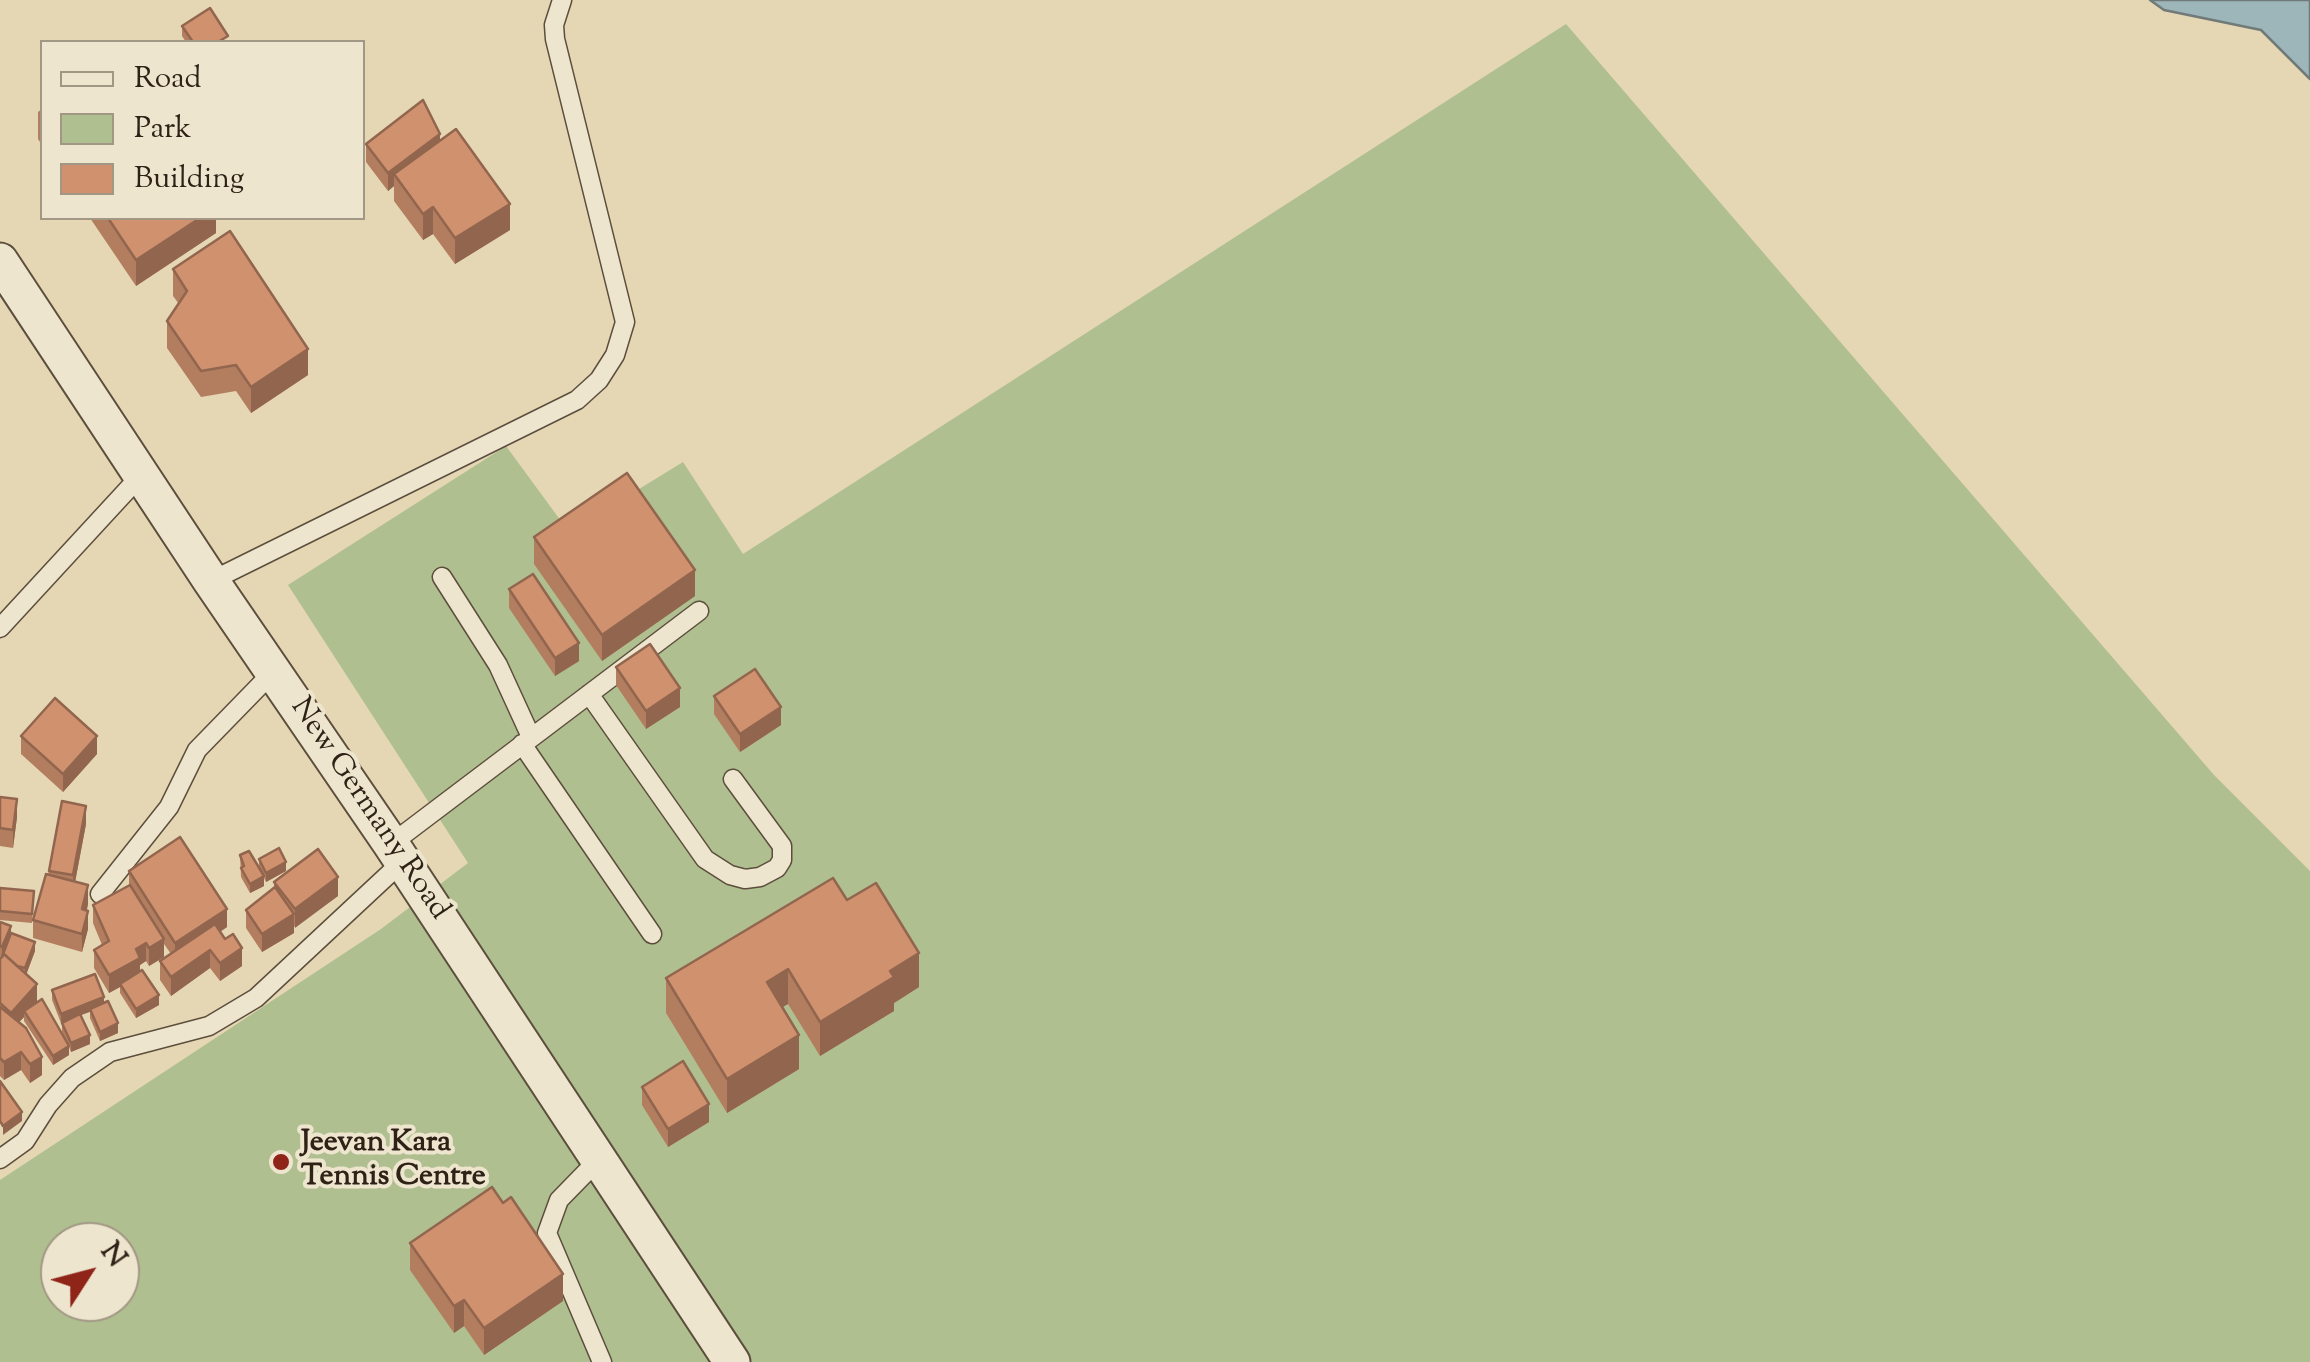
<!DOCTYPE html>
<html>
<head>
<meta charset="utf-8">
<style>
  body { margin:0 }
  #map { position:relative; width:2310px; height:1362px; overflow:hidden; background:#e5d7b3; font-family:"Sorts Mill Goudy",serif }
  canvas { display:block }
  .legend { position:absolute; left:40px; top:40px; width:325px; height:180px; box-sizing:border-box; background:#eee5ce; border:2px solid #a19784; margin:0; padding:12px 18px; list-style:none; font-size:30px; color:#2e2116 }
  .legend li { display:flex; align-items:center; gap:20px; height:50px }
  .legend b { width:50px; border:2px solid #a19784 }
  .north { position:absolute; left:40px; top:1222px; width:100px; height:100px; box-sizing:border-box; background:#eee5ce; border:2px solid #a19784; border-radius:50%; rotate:54deg; font-size:28px; font-weight:700; line-height:40px; text-align:center; color:#2e2116 }
  .north::after { content:''; display:block; margin:auto; width:35px; height:45px; background:#8f2418; clip-path:polygon(50% 0,100% 100%,50% 72%,0 100%) }
</style>
</head>
<body>
<div id="map">
<canvas width="2310" height="1362"></canvas>
<ul class="legend">
<li><b style="height:12px;background:#eee5ce"></b>Road</li>
<li><b style="height:28px;background:#afbf90"></b>Park</li>
<li><b style="height:28px;background:#d0916f"></b>Building</li>
</ul>
<div class="north">N</div>
</div>
<script>
const ctx = document.querySelector('canvas').getContext('2d');
ctx.lineJoin = 'round';
function paint(path, color) {
  ctx.fillStyle = color;
  ctx.fill(path, 'evenodd');
}
function shape(rows) {
  const path = new Path2D();
  for (const r of rows) {
    path.moveTo(r[0], r[1]);
    for (let i = 2; i < r.length; i += 2) path.lineTo(r[i], r[i + 1]);
  }
  return path;
}
function trace(path, color, width, dash) {
  ctx.strokeStyle = color;
  ctx.lineWidth = width;
  ctx.lineCap = dash ? 'butt' : 'round';
  ctx.setLineDash(dash || []);
  ctx.stroke(path);
}
function write(font, color, halo, rows, align = 'center') {
  ctx.font = font + ' "Sorts Mill Goudy",serif';
  ctx.lineWidth = 8;
  ctx.setLineDash([]);
  ctx.textBaseline = 'middle';
  ctx.strokeStyle = halo;
  ctx.fillStyle = color;
  for (const [text, x, y, turn = 0] of rows) {
    ctx.save();
    ctx.translate(x, y);
    ctx.rotate((+turn || 0) * Math.PI / 180);
    ctx.textAlign = isNaN(turn) ? turn : align;
    if (halo) ctx.strokeText(text, 0, 0);
    ctx.fillText(text, 0, 0);
    ctx.restore();
  }
}
const green = shape([
  [1566,24,2214,775,2310,871,2310,1362,0,1362,0,1180,381,929,468,863,288,585,506,446,569,532,683,462,743,554],
  [60,1242,120,1242,120,1302,60,1302]
]);
const water = shape([
  [2150,0,2310,0,2310,79,2261,30,2164,10,2150,0]
]);
const service = shape([
  [442,577,498,665,531,737],
  [211,581,577,400,599,380,615,355,625,322,555,39,554,25,562,0],
  [0,628,142,474],
  [589,694,705,859,730,875,745,879,760,877,777,868,782,860,782,846,733,779],
  [522,744,652,934],
  [391,844,699,611],
  [100,894,169,807,197,750,274,671],
  [0,1159,25,1141,48,1105,72,1078,110,1052,209,1026,256,998,403,861],
  [599,1159,559,1200,547,1233,602,1362]
]);
const minor = shape([
  [0,261,211,581,391,844,732,1362]
]);
const wall = shape([
  [182,26,228,42,186,42,182,36],
  [42,109,42,145,38,139,38,112],
  [440,141,510,230,455,264,433,234,423,240,394,201,394,186,388,191,366,162,366,144],
  [90,218,216,218,216,233,136,286],
  [173,269,308,375,251,413,236,391,201,397,167,348,167,321,179,304,173,296],
  [534,537,695,596,602,661,534,564],
  [509,589,579,661,555,676,509,608],
  [616,667,680,707,646,729,616,685],
  [714,696,781,725,740,752,714,714],
  [21,736,97,754,63,792,21,754],
  [0,797,17,817,13,848,0,846],
  [86,824,75,882,88,904,87,910,88,929,82,952,33,938,33,920,49,871],
  [240,855,259,868,259,859,286,871,266,882,264,878,264,886,250,893,241,877],
  [129,871,227,927,220,932,242,966,220,981,210,968,171,996,160,980,160,961,171,954,164,944,164,957,149,966,146,961,140,965,140,971,159,1005,136,1018,120,993,120,987,109,993,94,968,94,950,102,945,93,923,93,905,129,886],
  [274,882,338,896,294,927,294,933,262,952,246,928,246,910,274,888],
  [0,888,34,891,32,923,0,920],
  [847,900,919,987,894,1003,894,1011,820,1056,788,1004,782,1007,799,1069,727,1113,666,1013,666,978],
  [0,922,11,933,35,951,26,974,37,1002,66,1041,62,1032,62,1023,65,1021,61,1023,52,1000,52,990,104,1003,118,1033,100,1041,90,1018,90,1012,81,1015,90,1044,71,1052,69,1047,69,1055,53,1065,24,1021,24,1017,19,1022,42,1075,30,1083,21,1070,4,1080,0,1076,0,959,2,957,0,956],
  [642,1087,709,1122,668,1147,642,1105],
  [410,1243,563,1301,484,1355,464,1326,454,1333,410,1270]
]);
const shadedWall = shape([
  [440,134,440,152,394,174,394,186,388,191,388,173],
  [510,204,510,230,455,264,455,238],
  [433,207,433,234,423,240,423,214],
  [200,218,216,218,216,233,136,286,136,260],
  [308,349,308,375,251,413,251,387],
  [695,570,695,596,602,661,602,635],
  [579,643,579,661,555,676,555,658],
  [680,688,680,707,646,729,646,711],
  [781,707,781,725,740,752,740,734],
  [97,736,97,754,63,792,63,774],
  [17,799,17,817,13,848,13,830],
  [86,806,86,824,73,893,73,875],
  [286,862,286,871,266,882,266,873],
  [264,876,264,886,250,893,250,884],
  [338,877,338,896,295,928,295,909],
  [88,885,88,904,82,927,82,909],
  [227,909,227,927,175,961,175,943],
  [88,911,88,929,82,952,82,934],
  [294,914,294,933,262,952,262,934],
  [11,926,11,936,2,957,2,947],
  [164,939,164,957,149,966,149,948],
  [35,942,35,951,25,978,25,968],
  [146,943,146,961,140,965,140,976,120,984,120,987,109,993,109,975,136,949],
  [242,948,242,966,220,981,220,963],
  [210,950,210,968,171,996,171,977],
  [919,953,919,987,894,1003,894,1011,820,1056,820,1022,890,971],
  [788,969,788,1004,767,1016,767,982],
  [37,984,37,1002,24,1011,24,1017,11,1031,11,1013],
  [159,995,159,1005,136,1018,136,1009],
  [104,997,104,1006,61,1023,61,1014],
  [118,1023,118,1033,100,1041,100,1032],
  [90,1035,90,1044,71,1052,71,1043],
  [799,1035,799,1069,727,1113,727,1079],
  [69,1046,69,1055,53,1065,53,1056],
  [21,1052,21,1070,4,1080,4,1062],
  [42,1057,42,1075,30,1083,30,1064],
  [709,1104,709,1122,668,1147,668,1129],
  [22,1112,22,1121,3,1135,3,1126],
  [563,1274,563,1301,484,1355,484,1328],
  [464,1300,464,1326,454,1333,454,1306]
]);
const building = shape([
  [210,8,228,36,218,42,193,42,182,26,210,8],
  [423,100,440,134,388,173,366,144,423,100],
  [456,129,510,204,455,238,433,207,423,214,394,174,456,129],
  [108,218,200,218,136,260,108,218],
  [230,231,308,349,251,387,236,365,201,371,167,321,187,291,173,269,230,231],
  [627,473,695,570,602,635,534,537,627,473],
  [533,574,579,643,555,658,509,589,533,574],
  [650,644,680,688,646,711,616,667,650,644],
  [755,669,781,707,740,734,714,696,755,669],
  [55,698,97,736,63,774,21,736,55,698],
  [0,797,17,799,13,830,0,828,0,797],
  [62,801,86,806,73,875,49,871,62,801],
  [180,837,227,909,175,943,129,871,180,837],
  [279,848,286,862,266,873,259,859,279,848],
  [318,849,338,877,295,909,274,882,318,849],
  [249,851,264,876,250,884,241,868,244,866,240,855,249,851],
  [46,874,88,885,82,909,88,911,82,934,33,920,46,874],
  [833,878,847,900,876,883,919,953,890,971,894,977,820,1022,788,969,767,982,799,1035,727,1079,666,978,833,878],
  [130,885,164,939,149,948,146,943,136,949,140,958,109,975,94,950,109,941,93,905,130,885],
  [275,887,294,914,262,934,246,910,275,887],
  [0,888,34,891,32,914,0,911,0,888],
  [0,922,11,926,2,947,0,946,0,922],
  [215,924,225,939,233,934,242,948,220,963,210,950,171,977,160,961,215,924],
  [11,933,35,942,25,968,17,966,4,954,2,957,11,933],
  [4,954,37,984,11,1013,0,1003,0,959,4,954],
  [142,970,159,995,136,1009,120,984,142,970],
  [95,974,104,997,61,1014,52,990,95,974],
  [42,999,69,1046,53,1056,24,1011,42,999],
  [108,1001,118,1023,100,1032,90,1009,108,1001],
  [0,1007,26,1028,42,1057,30,1064,21,1052,4,1062,0,1058,0,1007],
  [80,1014,90,1035,71,1043,62,1023,80,1014],
  [683,1061,709,1104,668,1129,642,1087,683,1061],
  [0,1081,22,1112,3,1126,0,1121,0,1081],
  [492,1187,503,1203,511,1197,563,1274,484,1328,464,1300,454,1306,410,1243,492,1187]
]);
const markers = [
  [281,1162,10,"#8f2418"]
];
const streetNames = [
  ["New Germany Road",368,810,56]
];
const poiNames = [
  ["Jeevan Kara",301,1145],
  ["Tennis Centre",301,1179]
];
paint(green, '#afbf90');
paint(water, '#9cb6b9');
trace(water, '#707a78', 2.5);
trace(service, '#5c4e3d', 21);
trace(minor, '#5c4e3d', 39);
trace(service, '#eee5ce', 18);
trace(minor, '#eee5ce', 35);
paint(wall, '#b37d5f');
paint(shadedWall, '#92664e');
paint(building, '#d0916f');
trace(building, '#92664e', 2.5);
for (const [x, y, r, color] of markers) {
  const dot = new Path2D();
  dot.arc(x, y, r, 0, 2 * Math.PI);
  ctx.fillStyle = color;
  ctx.fill(dot);
  trace(dot, '#eee5ce', 4);
}
write('30px', '#2e2116', '#eee5ce', streetNames);
write('bold 30px', '#2e2116', '#eee5ce', poiNames, 'left');
</script>
</body>
</html>
